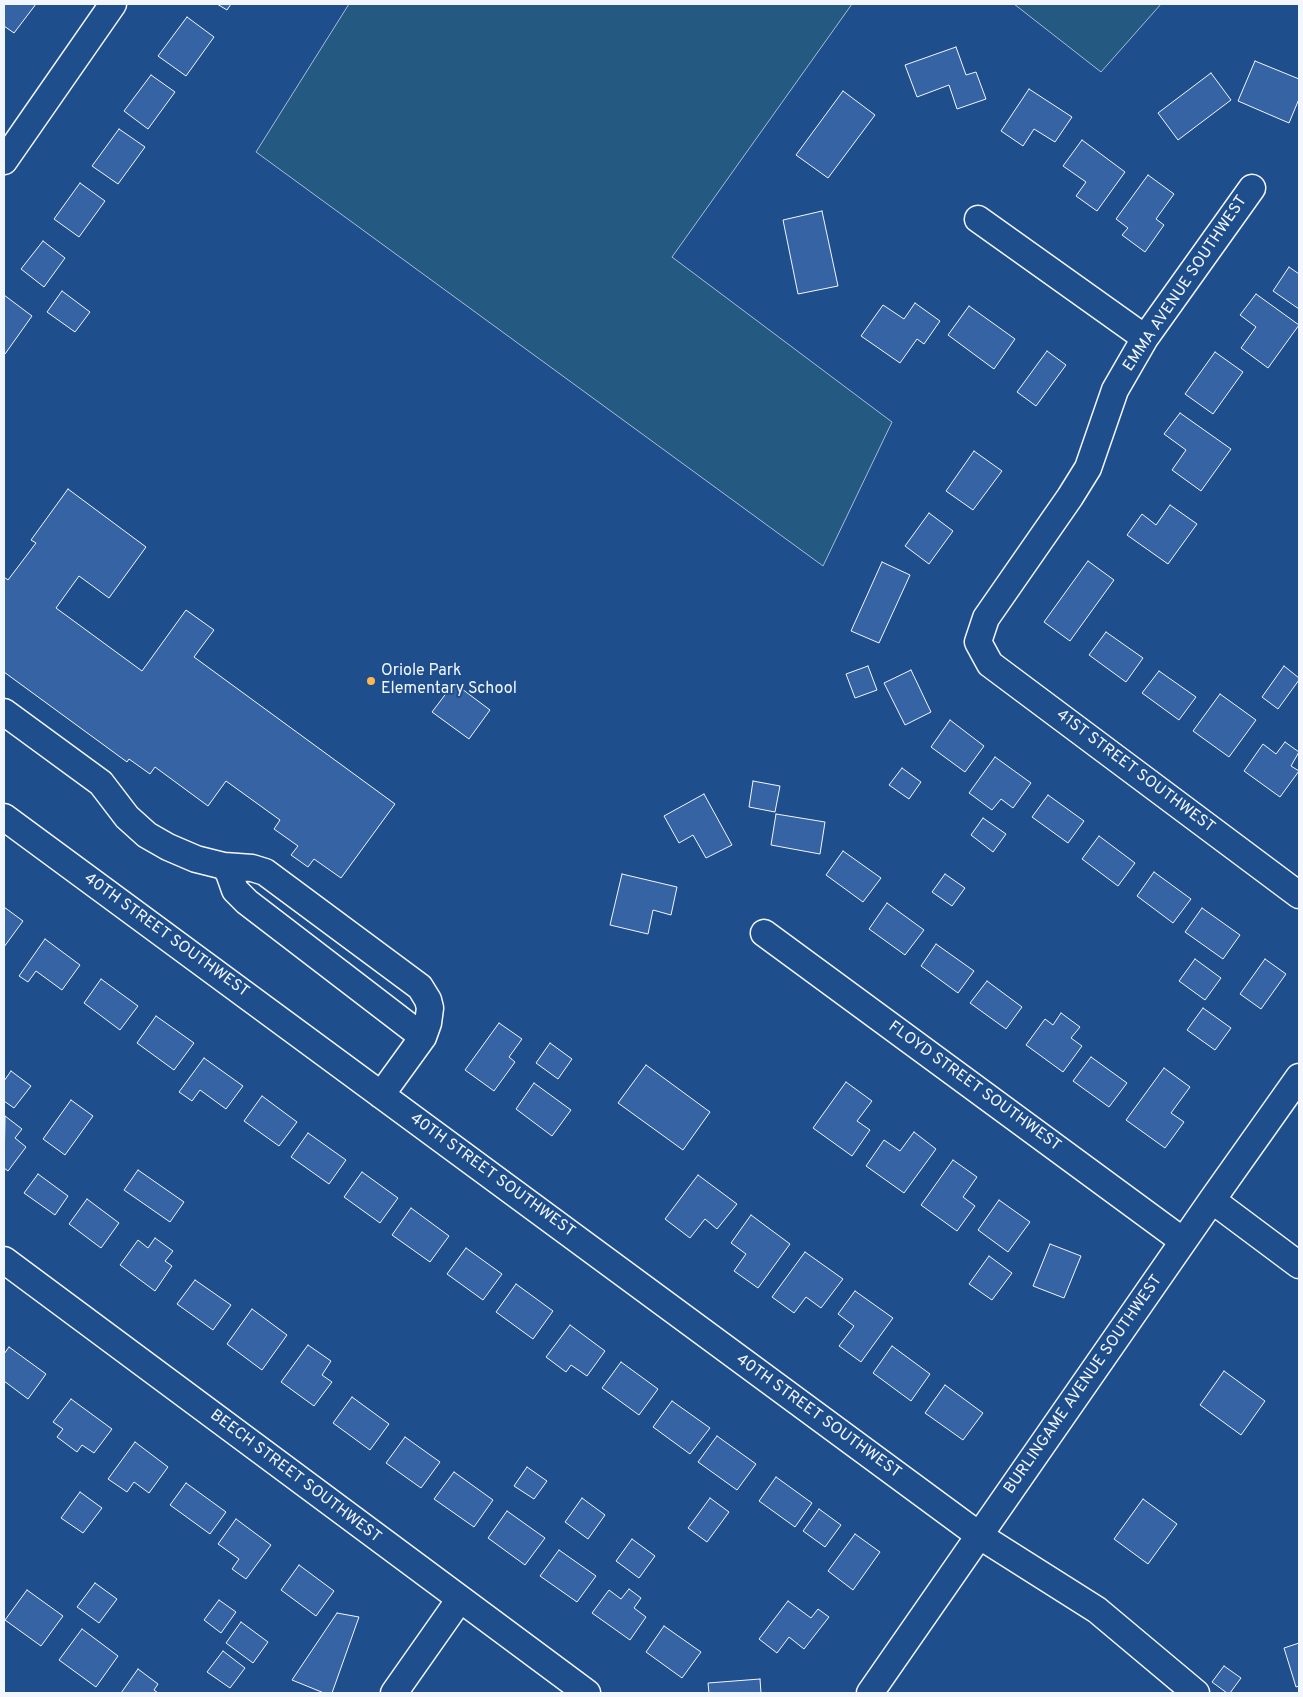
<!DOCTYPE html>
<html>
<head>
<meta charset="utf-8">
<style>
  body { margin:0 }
  #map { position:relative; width:1303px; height:1697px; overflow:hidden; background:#1f4e8c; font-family:Overpass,sans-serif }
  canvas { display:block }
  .frame { position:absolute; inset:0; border:5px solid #f2f6ff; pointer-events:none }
</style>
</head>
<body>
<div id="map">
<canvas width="1303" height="1697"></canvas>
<div class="frame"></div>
</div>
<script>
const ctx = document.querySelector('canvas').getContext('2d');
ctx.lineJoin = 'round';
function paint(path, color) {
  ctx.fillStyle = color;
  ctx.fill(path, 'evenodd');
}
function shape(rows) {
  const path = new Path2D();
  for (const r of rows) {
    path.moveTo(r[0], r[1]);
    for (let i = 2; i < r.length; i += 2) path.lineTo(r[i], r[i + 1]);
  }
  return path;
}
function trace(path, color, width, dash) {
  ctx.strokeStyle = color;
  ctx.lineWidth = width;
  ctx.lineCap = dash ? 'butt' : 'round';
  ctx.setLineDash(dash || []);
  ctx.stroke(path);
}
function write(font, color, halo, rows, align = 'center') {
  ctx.font = font + ' Overpass,sans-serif';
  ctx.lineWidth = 4;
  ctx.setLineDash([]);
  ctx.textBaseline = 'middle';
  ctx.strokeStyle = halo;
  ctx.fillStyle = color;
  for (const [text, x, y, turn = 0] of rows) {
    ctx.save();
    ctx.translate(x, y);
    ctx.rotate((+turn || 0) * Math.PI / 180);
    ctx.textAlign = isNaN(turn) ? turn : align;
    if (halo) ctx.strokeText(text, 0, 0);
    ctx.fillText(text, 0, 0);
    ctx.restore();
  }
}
const green = shape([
  [349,4,852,4,672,257,892,422,823,566,256,152,349,4],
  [1014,4,1161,4,1101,72,1014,4]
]);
const building = shape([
  [4,4,36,4,14,33,4,26,4,4],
  [217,4,231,4,227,10,217,4],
  [187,17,214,37,186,76,158,56,187,17],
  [956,47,966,75,976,72,986,99,957,109,949,85,917,97,905,65,956,47],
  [1255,61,1299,79,1299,99,1289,123,1238,101,1255,61],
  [1211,73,1231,100,1178,140,1158,113,1211,73],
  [151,75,175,92,148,129,124,111,151,75],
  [1029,89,1072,117,1055,142,1034,129,1023,146,1001,131,1029,89],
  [843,91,875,115,828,178,796,155,843,91],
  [119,129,145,147,118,184,92,166,119,129],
  [1082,140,1125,172,1097,211,1076,196,1086,182,1063,166,1082,140],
  [1148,175,1174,194,1156,219,1164,225,1145,252,1122,235,1128,228,1116,219,1148,175],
  [80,183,105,201,79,237,54,219,80,183],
  [822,211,838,286,798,294,783,220,822,211],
  [43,241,65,258,44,287,21,269,43,241],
  [1289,267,1299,274,1299,309,1273,291,1289,267],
  [62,291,90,312,75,332,47,312,62,291],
  [1256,294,1299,325,1268,368,1241,348,1256,327,1240,315,1256,294],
  [4,295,32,316,5,354,4,353,4,295],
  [915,303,940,321,924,344,917,339,900,363,861,336,883,305,904,319,915,303],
  [969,306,1015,339,994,369,948,335,969,306],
  [1047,351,1066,365,1036,406,1017,392,1047,351],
  [1215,352,1243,372,1213,414,1185,394,1215,352],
  [1180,413,1231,449,1201,491,1172,470,1186,450,1164,434,1180,413],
  [974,451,1002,471,973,510,946,491,974,451],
  [68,489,146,547,109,598,79,576,56,608,142,671,186,610,214,630,194,657,395,804,341,878,314,859,308,867,291,855,298,846,274,829,280,820,226,781,208,806,155,767,150,774,129,759,127,762,4,672,4,577,8,580,36,543,31,540,68,489],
  [1170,505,1197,524,1168,564,1127,535,1142,514,1156,525,1170,505],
  [929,513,953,531,929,564,905,546,929,513],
  [1088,561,1114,580,1070,641,1044,622,1088,561],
  [882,562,910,575,879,643,851,631,882,562],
  [1106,632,1143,658,1126,682,1089,655,1106,632],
  [868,666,877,690,855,698,846,674,868,666],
  [1284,666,1299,678,1299,680,1278,709,1262,697,1284,666],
  [911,670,931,712,905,725,884,683,911,670],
  [1159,671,1196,697,1179,720,1142,693,1159,671],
  [454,683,490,710,469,739,432,712,454,683],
  [1220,694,1256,720,1229,757,1193,731,1220,694],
  [950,720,984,746,965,772,931,747,950,720],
  [1285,742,1299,752,1291,766,1299,771,1280,797,1244,771,1263,744,1276,754,1285,742],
  [995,757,1031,783,1013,808,1001,799,992,810,969,793,995,757],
  [902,768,921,782,909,799,889,785,902,768],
  [753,781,780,786,775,812,749,807,753,781],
  [704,794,732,845,706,858,693,835,679,843,664,816,704,794],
  [1048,795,1084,821,1068,843,1032,817,1048,795],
  [776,814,825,822,820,854,771,845,776,814],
  [983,818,1006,834,993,852,971,835,983,818],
  [1099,836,1135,863,1118,886,1082,859,1099,836],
  [843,851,881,878,863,902,826,875,843,851],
  [1154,872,1191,899,1173,923,1137,896,1154,872],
  [622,874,677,887,671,915,653,910,648,934,610,925,622,874],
  [945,874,965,888,952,906,932,892,945,874],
  [887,903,924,930,905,955,869,929,887,903],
  [4,907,23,921,4,947,4,907],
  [1202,908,1240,935,1223,959,1185,932,1202,908],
  [45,939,80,965,62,990,36,971,28,982,19,976,45,939],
  [936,944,974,971,958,993,921,966,936,944],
  [1195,959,1221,978,1205,1000,1179,981,1195,959],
  [1265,959,1286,974,1261,1009,1240,994,1265,959],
  [101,979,138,1006,120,1030,84,1003,101,979],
  [987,981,1022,1007,1006,1029,970,1003,987,981],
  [1203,1008,1231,1028,1215,1050,1187,1030,1203,1008],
  [1061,1013,1080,1027,1071,1038,1082,1046,1063,1072,1026,1045,1045,1019,1053,1025,1061,1013],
  [156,1016,194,1043,174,1070,137,1043,156,1016],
  [499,1023,522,1039,509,1057,515,1062,494,1091,465,1070,499,1023],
  [550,1043,572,1059,558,1079,536,1063,550,1043],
  [1091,1057,1127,1083,1109,1107,1073,1081,1091,1057],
  [204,1058,243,1086,226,1109,200,1090,192,1101,179,1092,204,1058],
  [646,1065,710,1112,683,1150,618,1103,646,1065],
  [1164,1068,1190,1087,1171,1113,1184,1122,1165,1148,1126,1120,1164,1068],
  [11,1071,31,1086,14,1108,4,1101,4,1081,11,1071],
  [846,1082,872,1101,857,1121,870,1130,852,1156,813,1128,846,1082],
  [534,1083,571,1110,552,1136,516,1109,534,1083],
  [262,1096,297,1122,279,1146,244,1121,262,1096],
  [71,1100,93,1116,65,1155,43,1139,71,1100],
  [5,1116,22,1129,15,1138,26,1147,8,1171,4,1168,5,1116],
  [914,1132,936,1149,904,1193,866,1166,884,1140,900,1151,914,1132],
  [308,1133,346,1160,329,1184,291,1157,308,1133],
  [953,1160,977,1177,963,1197,975,1206,957,1231,921,1205,953,1160],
  [138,1170,184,1202,170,1222,124,1190,138,1170],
  [362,1172,398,1198,380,1223,344,1197,362,1172],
  [38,1174,68,1196,55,1215,24,1193,38,1174],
  [698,1175,737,1204,717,1229,705,1219,690,1238,665,1219,698,1175],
  [87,1199,119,1223,101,1248,69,1224,87,1199],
  [999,1200,1030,1222,1008,1252,978,1230,999,1200],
  [411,1208,449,1236,430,1262,392,1235,411,1208],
  [751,1215,790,1244,758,1288,734,1271,746,1254,731,1243,751,1215],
  [155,1238,173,1251,165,1261,172,1266,155,1291,120,1265,138,1240,148,1248,155,1238],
  [1050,1244,1081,1256,1064,1298,1033,1286,1050,1244],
  [466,1248,502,1274,483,1300,447,1274,466,1248],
  [805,1252,843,1279,821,1308,806,1297,794,1313,772,1297,805,1252],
  [989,1256,1012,1273,992,1300,969,1284,989,1256],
  [195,1280,231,1305,213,1330,177,1304,195,1280],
  [516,1284,553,1311,533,1339,496,1312,516,1284],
  [855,1291,893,1318,861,1362,839,1346,854,1326,838,1314,855,1291],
  [252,1309,287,1335,262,1370,227,1344,252,1309],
  [570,1325,605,1351,587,1376,571,1365,566,1372,546,1357,570,1325],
  [308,1345,331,1361,322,1375,332,1382,314,1406,281,1382,308,1345],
  [892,1346,930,1374,911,1401,873,1373,892,1346],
  [9,1347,46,1374,28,1399,4,1381,4,1354,9,1347],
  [621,1362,658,1389,639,1415,602,1388,621,1362],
  [1224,1371,1265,1401,1241,1435,1200,1405,1224,1371],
  [945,1385,983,1413,963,1440,925,1413,945,1385],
  [352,1397,389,1424,370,1450,333,1423,352,1397],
  [71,1399,112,1429,94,1453,82,1445,77,1452,57,1437,63,1429,53,1422,71,1399],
  [672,1401,710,1428,690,1454,653,1427,672,1401],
  [717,1436,756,1464,737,1490,698,1462,717,1436],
  [405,1437,440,1462,421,1488,386,1463,405,1437],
  [135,1442,168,1467,149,1493,134,1482,127,1492,108,1479,135,1442],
  [527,1467,547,1481,534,1499,514,1486,527,1467],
  [454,1472,493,1500,474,1527,434,1499,454,1472],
  [776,1477,812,1503,795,1527,759,1501,776,1477],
  [186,1483,226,1512,210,1534,170,1505,186,1483],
  [80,1492,102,1508,83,1533,61,1518,80,1492],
  [582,1498,605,1515,588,1539,565,1522,582,1498],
  [710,1498,729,1512,707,1542,688,1528,710,1498],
  [1143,1499,1177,1524,1148,1564,1114,1539,1143,1499],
  [819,1509,841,1525,825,1547,803,1531,819,1509],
  [507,1511,545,1538,525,1565,488,1538,507,1511],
  [236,1519,271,1545,246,1579,232,1569,239,1559,218,1544,236,1519],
  [855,1534,880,1552,853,1590,828,1571,855,1534],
  [632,1539,655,1556,639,1578,616,1561,632,1539],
  [559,1550,596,1576,577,1602,540,1576,559,1550],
  [299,1565,334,1591,316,1616,281,1590,299,1565],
  [95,1583,117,1599,99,1623,77,1607,95,1583],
  [629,1589,641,1598,634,1608,646,1617,630,1640,592,1613,609,1590,621,1599,629,1589],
  [27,1590,63,1616,41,1646,5,1620,27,1590],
  [219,1600,236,1612,221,1633,204,1620,219,1600],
  [788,1601,811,1618,818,1609,829,1617,804,1649,789,1637,777,1653,759,1639,788,1601],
  [337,1613,359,1617,332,1693,324,1693,292,1680,337,1613],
  [241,1622,268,1642,253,1663,226,1643,241,1622],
  [664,1626,701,1652,682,1678,646,1652,664,1626],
  [82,1629,118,1656,96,1687,59,1660,82,1629],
  [1299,1643,1299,1686,1296,1687,1284,1648,1299,1643],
  [223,1651,245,1668,230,1688,207,1672,223,1651],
  [1224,1666,1241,1678,1230,1693,1227,1693,1212,1682,1224,1666],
  [138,1669,158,1684,154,1690,158,1693,121,1693,138,1669],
  [760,1679,761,1693,709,1693,708,1683,760,1679]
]);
const minor = shape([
  [4,161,113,4],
  [1252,188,1145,338,1115,390,1088,468,1070,497,986,618,978,642,990,664,1299,895],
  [978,219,1145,338],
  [4,712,101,783,127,817,147,835,168,847,196,859,224,866,252,868,265,872,420,987,428,1000,430,1008,428,1023,423,1037,381,1095],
  [4,817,980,1536,1097,1610,1196,1693],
  [224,866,229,873,235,890,247,902,423,1037],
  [764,933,1183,1241],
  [1212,1200,1299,1265],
  [4,1260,587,1693],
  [394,1693,460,1599],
  [870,1693,1212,1200,1299,1077]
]);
const markers = [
  [371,681,5,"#ffb74d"]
];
const streetNames = [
  ["EMMA AVENUE SOUTHWEST",1186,284,-56],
  ["41ST STREET SOUTHWEST",1135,772,37],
  ["40TH STREET SOUTHWEST",166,936,36],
  ["FLOYD STREET SOUTHWEST",974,1087,36],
  ["40TH STREET SOUTHWEST",492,1176,36],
  ["BURLINGAME AVENUE SOUTHWEST",1084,1385,-55],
  ["40TH STREET SOUTHWEST",818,1417,36],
  ["BEECH STREET SOUTHWEST",295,1477,37]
];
const poiNames = [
  ["Oriole Park",381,672],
  ["Elementary School",381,690]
];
paint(green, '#245a82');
trace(green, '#a8bbd7', 1);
paint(building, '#3563a3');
trace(building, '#f2f6ff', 1);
trace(minor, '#f2f6ff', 29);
trace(minor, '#1f4e8c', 26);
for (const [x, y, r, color] of markers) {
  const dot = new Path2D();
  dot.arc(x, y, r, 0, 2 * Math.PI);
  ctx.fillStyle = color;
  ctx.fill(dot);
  trace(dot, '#1f4e8c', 2);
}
write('16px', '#f2f6ff', '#1f4e8c', streetNames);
write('16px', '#f2f6ff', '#1f4e8c', poiNames, 'left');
</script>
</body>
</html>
